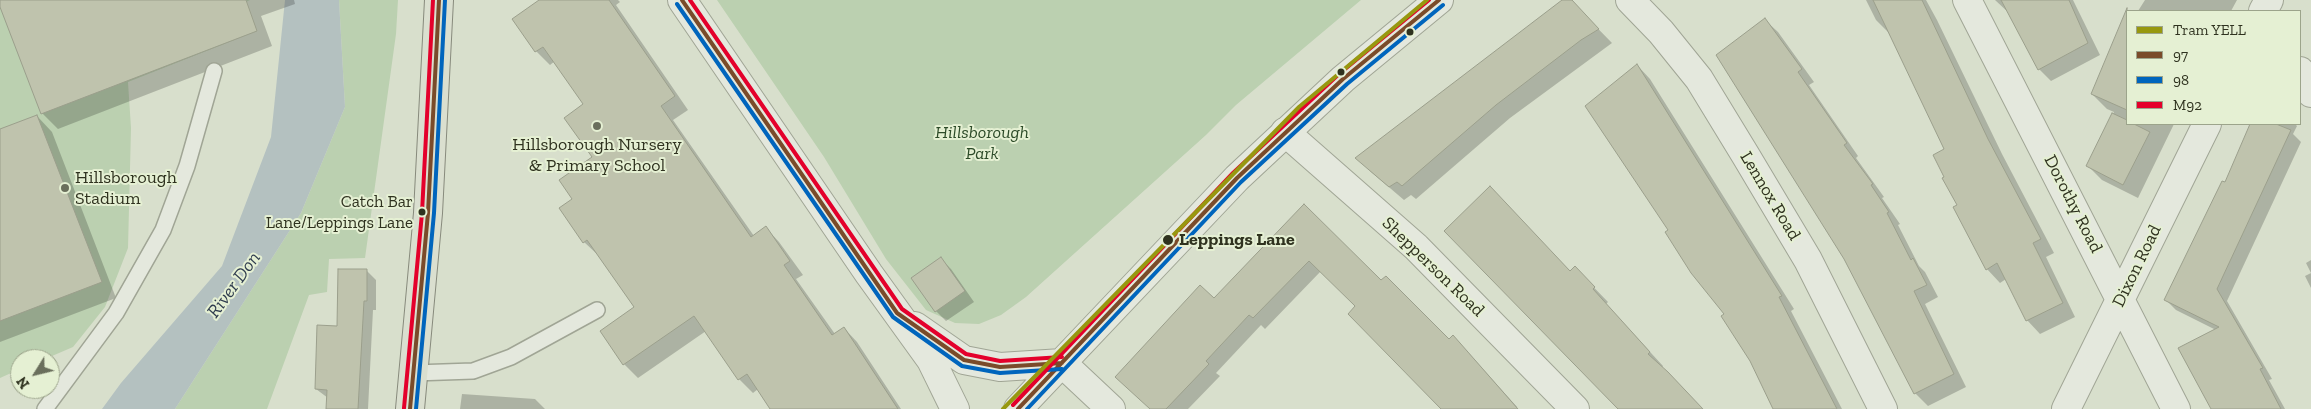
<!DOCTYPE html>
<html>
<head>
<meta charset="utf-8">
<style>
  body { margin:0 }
  #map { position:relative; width:2311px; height:409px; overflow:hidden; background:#d8dfcc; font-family:"Zilla Slab",serif }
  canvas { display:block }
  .legend { position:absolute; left:2126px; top:10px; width:175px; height:115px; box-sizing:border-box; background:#e5f0d3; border:1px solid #9ca48b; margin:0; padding:6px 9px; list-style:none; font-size:15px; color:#2f321f }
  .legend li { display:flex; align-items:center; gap:10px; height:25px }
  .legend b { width:25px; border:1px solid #9ca48b }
  .north { position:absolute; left:10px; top:349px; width:50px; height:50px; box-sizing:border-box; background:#e5f0d3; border:1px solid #9ca48b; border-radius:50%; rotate:234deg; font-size:14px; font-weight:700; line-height:20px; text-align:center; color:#2f321f }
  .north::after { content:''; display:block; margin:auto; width:18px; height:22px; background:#6a6f5c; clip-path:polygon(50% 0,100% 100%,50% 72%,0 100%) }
</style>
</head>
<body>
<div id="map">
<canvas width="2311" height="409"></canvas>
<ul class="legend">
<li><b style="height:6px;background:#979810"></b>Tram YELL</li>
<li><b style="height:6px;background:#7a4b2a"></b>97</li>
<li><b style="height:6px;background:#0065bd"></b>98</li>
<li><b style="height:6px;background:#e4002b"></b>M92</li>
</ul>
<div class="north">N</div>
</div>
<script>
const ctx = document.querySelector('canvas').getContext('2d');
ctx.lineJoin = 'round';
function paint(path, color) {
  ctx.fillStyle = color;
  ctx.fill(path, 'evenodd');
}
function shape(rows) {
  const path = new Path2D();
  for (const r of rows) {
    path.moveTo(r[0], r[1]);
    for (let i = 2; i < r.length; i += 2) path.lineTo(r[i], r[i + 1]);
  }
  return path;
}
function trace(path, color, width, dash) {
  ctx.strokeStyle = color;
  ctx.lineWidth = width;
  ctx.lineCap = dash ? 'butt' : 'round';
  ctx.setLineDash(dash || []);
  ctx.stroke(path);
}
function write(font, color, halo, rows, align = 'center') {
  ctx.font = font + ' "Zilla Slab",serif';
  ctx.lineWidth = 4;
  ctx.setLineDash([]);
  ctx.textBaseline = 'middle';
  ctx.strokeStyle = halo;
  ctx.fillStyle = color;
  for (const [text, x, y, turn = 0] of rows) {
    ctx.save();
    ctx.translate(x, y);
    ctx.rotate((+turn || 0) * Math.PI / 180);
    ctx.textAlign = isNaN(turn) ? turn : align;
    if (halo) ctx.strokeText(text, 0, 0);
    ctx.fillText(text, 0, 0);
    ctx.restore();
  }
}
const green = shape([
  [0,0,250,0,246,2,257,31,128,82,131,128,128,248,105,307,73,347,45,359,20,359,20,369,0,378],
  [339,0,398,0,396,34,365,258,329,259,327,292,309,295,267,409,175,409,301,213,345,107],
  [717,0,1361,0,1236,105,1206,135,1026,297,1001,315,979,324,955,323,926,310,886,259,824,157]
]);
const water = shape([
  [285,0,339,0,345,107,301,213,175,409,102,409,121,383,222,266,271,137]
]);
const shadow = shape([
  [0,0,294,0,295,4,261,16,272,46,58,129,43,114],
  [541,0,618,0,620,2,616,5,688,110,673,120,754,236,766,228,779,242,803,275,796,279,835,334,844,328,857,342,901,409,772,409,758,389,753,393,739,379,706,331,638,378,624,364,602,331,635,308,598,255,584,242,574,199,594,158,585,105,555,61,550,65,536,51,514,19],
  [1564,0,1570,0,1612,43,1510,118,1416,199,1411,195,1404,200,1370,171],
  [1866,0,1926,0,1937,20,2002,154,2054,253,2046,257,2075,317,2040,334,2027,320,2006,279,2000,283,1987,269,1946,178,1946,150,1889,33,1876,20],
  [1995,0,2073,0,2100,55,2051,81,2039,69,2010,14],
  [2145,0,2237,0,2231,11,2138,11],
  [1765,20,1778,32,1814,82,1809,85,1858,156,1856,158,1884,197,1882,198,1900,224,1898,225,1919,266,1925,272,1938,297,1925,304,1966,387,1928,406,1915,393],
  [2127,31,2127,124,2174,124,2138,198,2102,180,2087,165,2114,112,2107,109,2092,94],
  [1637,65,1650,79,1794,309,1791,311,1842,409,1775,409,1752,361,1726,314,1670,231],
  [37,116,52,132,116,298,0,342,0,130],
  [2252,124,2295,124,2297,126,2293,134,2301,142,2227,301,2272,379,2269,380,2285,409,2212,409,2216,330,2176,310,2166,300,2226,184],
  [1304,206,1381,282,1449,340,1464,348,1517,407,1516,409,1443,409,1357,307,1321,271,1265,329,1261,325,1216,373,1220,376,1188,409,1151,409,1214,300],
  [940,258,951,269,974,302,946,321,936,311],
  [2311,260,2311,288,2305,276,2311,273,2306,263],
  [1575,268,1608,302,1606,304,1663,366,1662,368,1702,409,1620,409,1570,272],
  [367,271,376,280,376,310,373,310,368,409,328,409,328,398,316,389,338,327],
  [462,394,535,399,545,409,460,409]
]);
const building = shape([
  [0,0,246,0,257,31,41,114,0,7,0,0],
  [539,0,609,0,675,96,661,106,751,237,766,226,790,261,784,265,832,335,844,327,898,409,770,409,747,374,738,380,694,316,623,365,600,331,634,307,587,240,583,243,559,208,572,199,559,180,592,157,564,118,583,104,543,47,535,52,512,19,539,0],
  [1562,0,1572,0,1599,29,1581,40,1496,105,1402,186,1397,182,1389,187,1355,158,1562,0],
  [1873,0,1922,0,1988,139,2041,239,2033,243,2063,303,2026,321,1997,263,1986,270,1953,207,1957,205,1942,178,1944,177,1933,155,1944,149,1873,0],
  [2001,0,2069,0,2088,43,2038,70,2001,0],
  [2127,8,2127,110,2091,94,2127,8],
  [1765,18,1802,69,1798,72,1847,143,1844,145,1873,184,1871,185,1889,212,1887,213,1911,260,1913,258,1927,285,1914,291,1954,374,1914,394,1844,259,1716,55,1765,18],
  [1637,64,1782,296,1779,297,1837,409,1773,409,1750,361,1721,316,1724,314,1691,273,1665,232,1668,230,1585,106,1637,64],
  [2112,113,2127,120,2127,124,2134,124,2150,132,2123,185,2086,166,2112,113],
  [37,115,102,282,0,321,0,129,37,115],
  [2250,124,2276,124,2291,130,2217,289,2263,368,2260,369,2281,409,2211,409,2178,348,2219,327,2164,300,2222,181,2225,182,2250,124],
  [1490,186,1570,271,1575,266,1595,287,1593,289,1650,352,1648,354,1668,372,1703,409,1618,409,1444,231,1490,186],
  [1304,204,1381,280,1386,276,1449,339,1453,335,1518,409,1441,409,1348,314,1355,306,1309,261,1253,318,1249,315,1206,361,1209,364,1166,409,1150,409,1115,377,1200,285,1214,298,1304,204],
  [941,257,965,291,935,312,911,278,941,257],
  [338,269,367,269,367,301,364,301,358,409,326,409,327,390,315,389,317,325,337,326,338,269]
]);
const service = shape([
  [414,373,473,371,511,357,597,310],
  [45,409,116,313,163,230,187,166,214,71]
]);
const minor = shape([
  [1630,0,1661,32,1699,79,1746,156,1808,260,1883,409],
  [1967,0,2176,409],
  [2263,11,2269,0],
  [2300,71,2311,93],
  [1285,132,1416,247,1575,409],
  [1062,363,1111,409],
  [2066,409,2207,124]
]);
const tertiary = shape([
  [682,0,869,274,931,360,955,409],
  [915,326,964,360,1000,367,1062,363],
  [1018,409,1237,178,1343,79,1439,0]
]);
const primary = shape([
  [410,409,428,213,439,0]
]);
const bus1 = shape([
  [682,0,897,313,964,360,1000,367,1062,363],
  [410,409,428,213,439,0],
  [1018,409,1237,178,1343,79,1439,0]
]);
const bus2 = shape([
  [677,4,893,317,962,366,1000,373,1062,369],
  [416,409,434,213,445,0],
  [1027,409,1241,182,1347,84,1443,5]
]);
const bus3 = shape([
  [690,0,902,309,966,354,1000,361,1062,357],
  [1013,405,1233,173,1339,74,1429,0],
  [404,408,422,213,433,0]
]);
const tram1 = shape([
  [1003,409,1299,107,1427,0]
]);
const markers = [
  [1410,32,4.5,"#2f321f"],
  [1341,72,4.5,"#2f321f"],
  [597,126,5,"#6a6f5c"],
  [65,188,5,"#6a6f5c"],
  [422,212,4.5,"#2f321f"],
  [1168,240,6,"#2f321f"]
];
const busNames = [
  ["Catch Bar",413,202],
  ["Lane/Leppings Lane",413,223]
];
const parkNames = [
  ["Hillsborough",982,133],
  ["Park",982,154]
];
const poiNames = [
  ["Hillsborough Nursery",597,145],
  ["& Primary School",597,166],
  ["Hillsborough",75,178,"left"],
  ["Stadium",75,199,"left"]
];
const streetNames = [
  ["Lennox Road",1770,196,59],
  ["Dorothy Road",2073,204,63],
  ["Dixon Road",2137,266,-64],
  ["Shepperson Road",1433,267,44]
];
const stopNames = [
  ["Leppings Lane",1179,240]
];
const waterNames = [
  ["River Don",234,285,-54]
];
paint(green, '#bbd0b0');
paint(water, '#b4c1c0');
paint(shadow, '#0003');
paint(building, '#bfc3ad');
trace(building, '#9b9f8c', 1);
trace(service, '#a0a595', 18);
trace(minor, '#a0a595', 30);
trace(tertiary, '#a0a595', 30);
trace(primary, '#878a7c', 30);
trace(service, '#e4e8dd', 15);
trace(minor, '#e4e8dd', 28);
trace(tertiary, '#e4e8dd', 28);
trace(primary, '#dadfcf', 28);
trace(bus1, '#7a4b2a', 4);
trace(bus2, '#0065bd', 4);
trace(bus3, '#e4002b', 4);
trace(tram1, '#979810', 4);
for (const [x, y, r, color] of markers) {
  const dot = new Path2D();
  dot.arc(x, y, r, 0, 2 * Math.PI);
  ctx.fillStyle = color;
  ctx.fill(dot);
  trace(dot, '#e5f0d3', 2);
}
write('17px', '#2f321f', '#e5f0d3', busNames, 'right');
write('italic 18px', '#2c4b28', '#e5f0d3', parkNames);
write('18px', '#2f321f', '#e5f0d3', poiNames);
write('18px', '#2f321f', '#e5f0d3', streetNames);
write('bold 18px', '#2f321f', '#e5f0d3', stopNames, 'left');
write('italic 19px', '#303d4f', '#e5f0d3', waterNames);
</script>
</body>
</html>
